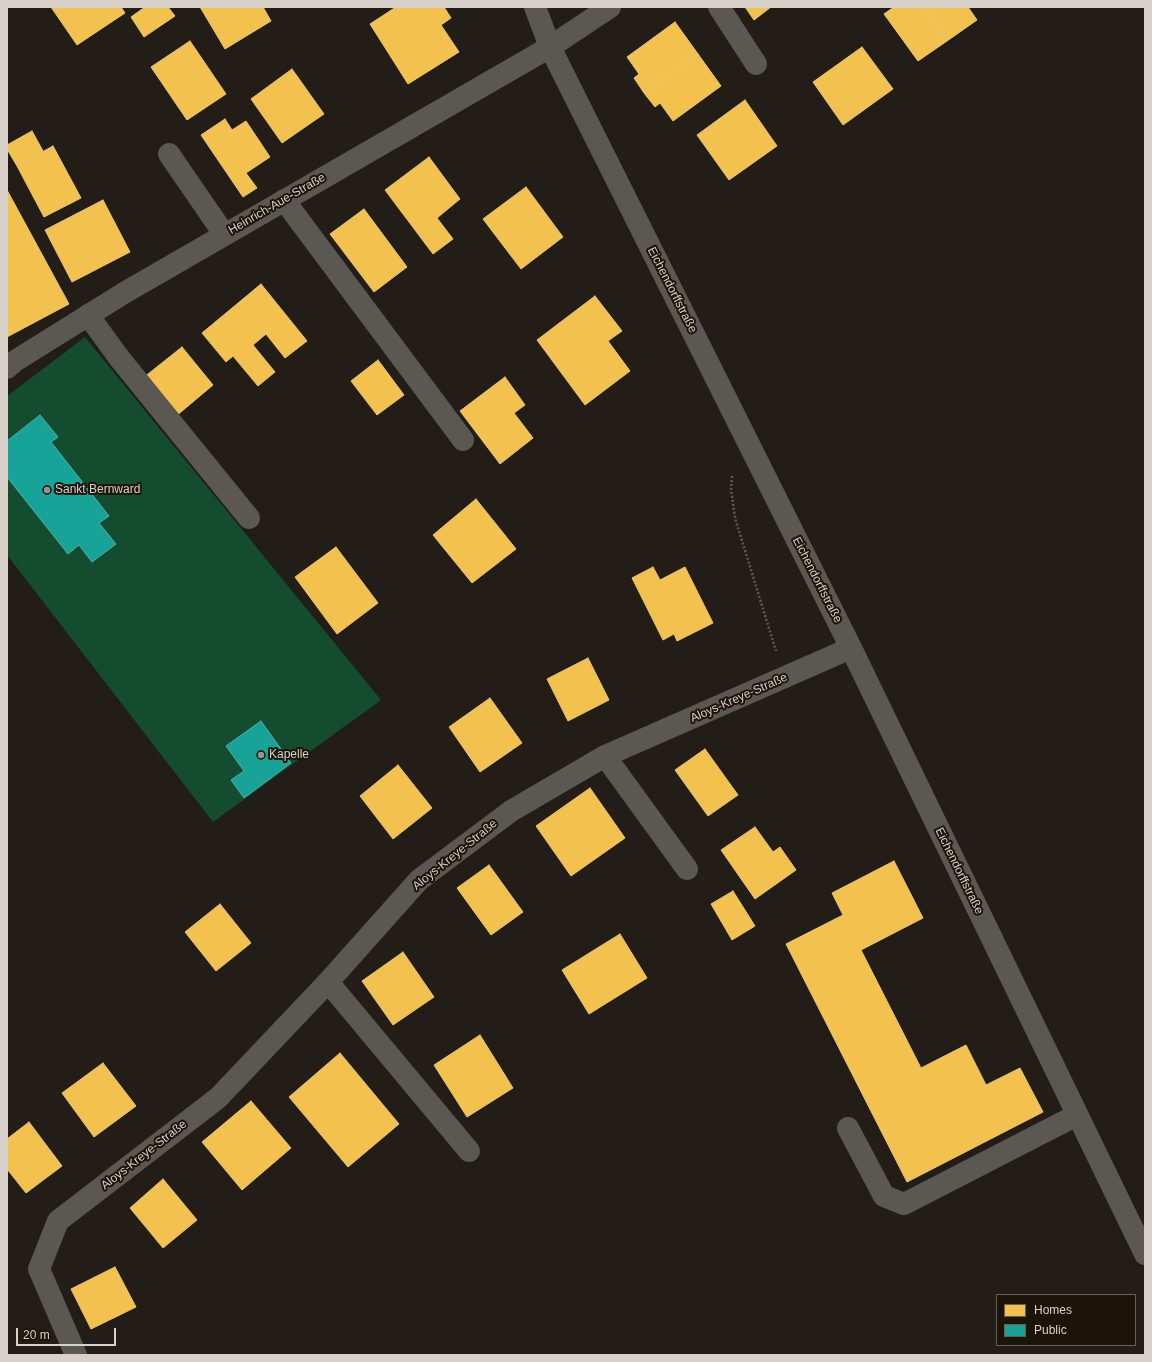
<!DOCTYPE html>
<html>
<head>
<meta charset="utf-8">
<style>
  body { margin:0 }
  #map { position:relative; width:1152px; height:1362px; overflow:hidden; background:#221d17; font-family:Helvetica,sans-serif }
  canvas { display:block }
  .frame { position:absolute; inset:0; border:8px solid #d7d1c9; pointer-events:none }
  .legend { position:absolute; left:996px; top:1294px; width:140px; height:52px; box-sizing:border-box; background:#1d1409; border:1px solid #676056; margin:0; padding:5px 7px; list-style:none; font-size:12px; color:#d7d1c9 }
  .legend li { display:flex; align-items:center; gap:8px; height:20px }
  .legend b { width:20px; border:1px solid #676056 }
  .scale { position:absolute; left:16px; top:1328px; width:100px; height:18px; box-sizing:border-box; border:2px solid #d7d1c9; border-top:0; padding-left:5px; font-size:12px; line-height:14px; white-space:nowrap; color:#d7d1c9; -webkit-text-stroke:3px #1d1409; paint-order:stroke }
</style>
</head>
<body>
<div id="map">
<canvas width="1152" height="1362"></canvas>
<div class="frame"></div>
<ul class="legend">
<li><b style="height:11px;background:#f2c14e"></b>Homes</li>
<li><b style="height:11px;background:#17a398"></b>Public</li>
</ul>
<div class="scale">20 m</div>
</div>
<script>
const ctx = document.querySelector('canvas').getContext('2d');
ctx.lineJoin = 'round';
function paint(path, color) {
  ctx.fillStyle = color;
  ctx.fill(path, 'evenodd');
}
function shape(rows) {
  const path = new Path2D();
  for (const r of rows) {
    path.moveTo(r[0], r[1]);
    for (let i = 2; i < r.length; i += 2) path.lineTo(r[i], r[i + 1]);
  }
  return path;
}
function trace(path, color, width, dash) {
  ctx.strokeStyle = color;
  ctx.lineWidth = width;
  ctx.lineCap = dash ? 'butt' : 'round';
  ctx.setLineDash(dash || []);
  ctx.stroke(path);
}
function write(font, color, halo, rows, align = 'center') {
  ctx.font = font + ' Helvetica,sans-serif';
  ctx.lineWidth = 4;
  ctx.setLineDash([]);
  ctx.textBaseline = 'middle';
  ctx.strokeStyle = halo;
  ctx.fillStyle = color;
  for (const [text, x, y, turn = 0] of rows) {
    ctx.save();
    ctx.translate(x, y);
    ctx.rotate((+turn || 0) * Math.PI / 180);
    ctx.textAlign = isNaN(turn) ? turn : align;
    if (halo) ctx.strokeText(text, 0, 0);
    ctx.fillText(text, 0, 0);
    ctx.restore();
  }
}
const green = shape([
  [85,337,381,700,213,822,7,555,7,396]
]);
const homes = shape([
  [51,7,121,7,125,13,77,45,51,7],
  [145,7,168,7,175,16,144,37,131,17,145,7],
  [200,7,263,7,271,21,225,49,200,7],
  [396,7,444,7,451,18,441,25,459,52,408,84,370,24,396,7],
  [745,7,771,7,754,20,745,7],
  [894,7,924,7,947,41,918,61,884,14,894,7],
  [924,7,968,7,977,20,947,41,924,7],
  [675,22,698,54,644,93,634,78,639,74,627,57,675,22],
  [190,41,226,94,187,120,151,67,190,41],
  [862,47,893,89,843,125,813,82,862,47],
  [698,54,721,86,673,121,660,103,655,107,644,93,698,54],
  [292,69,324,114,282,143,251,99,292,69],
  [745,100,777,146,729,180,697,135,745,100],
  [225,119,232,130,246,121,270,157,246,173,257,188,243,197,201,135,225,119],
  [32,131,43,151,17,166,7,149,7,145,32,131],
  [53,146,81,198,44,217,17,166,53,146],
  [429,157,460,199,437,218,453,239,433,254,385,190,429,157],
  [526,187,563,237,521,269,483,219,526,187],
  [7,190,69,304,7,337,7,190],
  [103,200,130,252,72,282,45,230,103,200],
  [364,209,407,267,374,292,330,234,364,209],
  [261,284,307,341,285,358,266,334,253,345,275,372,258,386,233,356,226,362,202,333,261,284],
  [595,296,622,331,608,341,630,371,585,405,537,340,595,296],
  [182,347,213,385,175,417,143,378,182,347],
  [378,360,404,395,377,415,351,381,378,360],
  [505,377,525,405,514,413,533,438,500,464,460,411,505,377],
  [476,499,516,549,472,583,433,535,476,499],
  [336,547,378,603,337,634,295,577,336,547],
  [653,567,660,580,685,567,713,623,677,641,674,634,663,640,632,578,653,567],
  [588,658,609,700,568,721,547,679,588,658],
  [490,698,522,743,480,772,449,727,490,698],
  [705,749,738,795,708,816,675,770,705,749],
  [398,765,432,808,393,839,360,796,398,765],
  [590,788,625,838,571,876,536,826,590,788],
  [755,827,773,852,780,847,796,870,755,899,721,850,755,827],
  [894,861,923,918,861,950,921,1068,966,1045,986,1085,1020,1068,1043,1112,907,1182,786,944,843,915,832,893,894,861],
  [489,865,523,912,491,935,457,888,489,865],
  [733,891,755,926,732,940,711,904,733,891],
  [220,904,251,943,216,971,185,932,220,904],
  [620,934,647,978,589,1014,562,970,620,934],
  [403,952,434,997,393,1025,362,981,403,952],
  [480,1035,513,1088,467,1117,434,1065,480,1035],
  [340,1053,399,1124,348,1167,289,1097,340,1053],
  [103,1063,136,1106,94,1137,62,1093,103,1063],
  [251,1101,291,1148,242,1190,202,1142,251,1101],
  [29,1122,62,1166,26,1193,7,1169,7,1139,29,1122],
  [163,1179,197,1220,163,1248,130,1208,163,1179],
  [115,1267,136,1307,91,1329,71,1289,115,1267]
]);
const public = shape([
  [40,415,58,437,51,442,109,516,99,523,116,544,92,562,79,545,68,554,7,477,7,441,40,415],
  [261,721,291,763,244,798,231,780,244,771,226,746,261,721]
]);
const path = shape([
  [732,476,731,489,735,518,776,651]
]);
const minor = shape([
  [535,7,550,47,851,648,1145,1254],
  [719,7,756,64],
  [169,154,224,234],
  [284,200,463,440],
  [88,315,120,359,249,518],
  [7,368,15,361,124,293,550,47,610,7],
  [605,756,687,869],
  [328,982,469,1151],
  [848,1128,884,1196,904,1204,1077,1115],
  [76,1355,39,1269,58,1221,218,1098,328,982,419,880,511,811,605,756,851,648]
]);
const markers = [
  [47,490,4,"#98928b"],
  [261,755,4,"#98928b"]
];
const streetNames = [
  ["Heinrich-Aue-Straße",277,204,-30],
  ["Eichendorffstraße",672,290,63],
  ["Eichendorffstraße",817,580,63],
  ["Aloys-Kreye-Straße",739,698,-24],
  ["Aloys-Kreye-Straße",455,855,-39],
  ["Eichendorffstraße",959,871,64],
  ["Aloys-Kreye-Straße",144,1155,-38]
];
const poiNames = [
  ["Sankt Bernward",55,490],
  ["Kapelle",269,755]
];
paint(green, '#144c2f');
paint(homes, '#f2c14e');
trace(homes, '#eac673', 1);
paint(public, '#17a398');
trace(public, '#51b1a7', 1);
trace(path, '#5e5a56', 2.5, [2, 2]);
trace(minor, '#5b5752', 22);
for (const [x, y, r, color] of markers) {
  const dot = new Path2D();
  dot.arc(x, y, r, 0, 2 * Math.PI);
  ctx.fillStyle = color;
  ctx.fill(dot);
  trace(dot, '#1d1409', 1.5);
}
write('12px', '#d7d1c9', '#1d1409', streetNames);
write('12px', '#d7d1c9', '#1d1409', poiNames, 'left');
</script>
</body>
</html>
